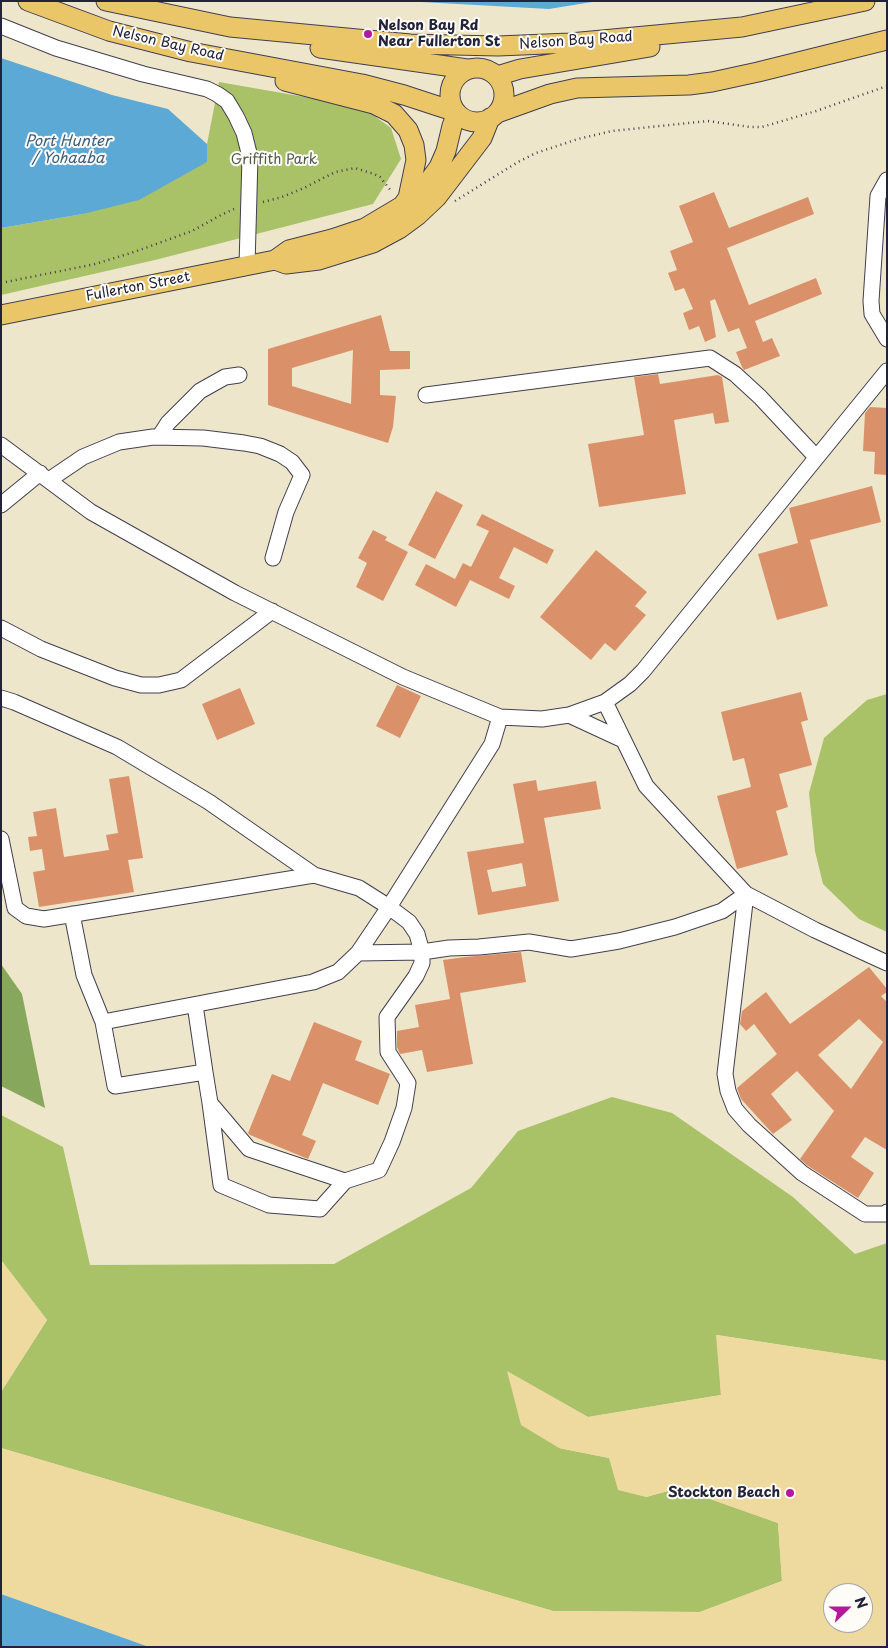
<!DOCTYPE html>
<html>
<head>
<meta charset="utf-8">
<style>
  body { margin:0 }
  #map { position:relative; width:888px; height:1648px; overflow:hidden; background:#eee6ca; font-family:"Playpen Sans",sans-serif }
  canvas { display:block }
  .frame { position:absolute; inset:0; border:2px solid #22223b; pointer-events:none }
  .north { position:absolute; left:823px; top:1583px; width:50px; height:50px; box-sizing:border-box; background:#fdfcf7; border:1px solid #a5a5ac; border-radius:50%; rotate:68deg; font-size:14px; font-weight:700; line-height:20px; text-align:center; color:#22223b }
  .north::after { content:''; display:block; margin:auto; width:18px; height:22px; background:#b5179e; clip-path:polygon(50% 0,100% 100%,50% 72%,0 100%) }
</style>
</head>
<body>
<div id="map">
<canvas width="888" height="1648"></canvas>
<div class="frame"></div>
<div class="north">N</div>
</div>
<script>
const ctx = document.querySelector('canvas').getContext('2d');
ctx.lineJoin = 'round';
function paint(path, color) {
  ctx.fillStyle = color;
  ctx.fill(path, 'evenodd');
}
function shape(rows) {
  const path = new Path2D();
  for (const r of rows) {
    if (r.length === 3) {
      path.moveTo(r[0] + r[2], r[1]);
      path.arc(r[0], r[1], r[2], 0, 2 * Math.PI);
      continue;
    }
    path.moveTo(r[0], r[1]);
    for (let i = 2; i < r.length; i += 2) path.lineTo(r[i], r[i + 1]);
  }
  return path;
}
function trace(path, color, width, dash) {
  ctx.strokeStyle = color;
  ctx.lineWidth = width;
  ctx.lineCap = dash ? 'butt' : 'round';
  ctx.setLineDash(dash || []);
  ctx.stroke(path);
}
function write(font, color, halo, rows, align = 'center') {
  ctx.font = font + ' "Playpen Sans",sans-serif';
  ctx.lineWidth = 4;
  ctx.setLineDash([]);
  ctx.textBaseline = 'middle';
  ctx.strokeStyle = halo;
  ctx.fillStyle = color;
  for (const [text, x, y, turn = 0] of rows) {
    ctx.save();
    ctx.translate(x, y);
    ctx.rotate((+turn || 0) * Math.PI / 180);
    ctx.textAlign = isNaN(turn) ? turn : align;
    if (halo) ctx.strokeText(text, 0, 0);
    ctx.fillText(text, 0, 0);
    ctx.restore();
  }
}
const green = shape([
  [219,82,362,107,391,128,401,159,373,204,155,260,1,295,1,228,83,214,207,162,207,144],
  [887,694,887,932,859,919,823,884,815,851,809,793,824,738,867,700],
  [612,1097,672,1113,793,1197,855,1254,887,1243,887,1361,717,1335,721,1395,588,1417,508,1372,559,1448,609,1458,646,1497,679,1488,778,1523,782,1581,700,1612,553,1611,1,1448,1,1392,47,1320,1,1260,1,1115,63,1147,90,1265,334,1264,471,1188,518,1131]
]);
const forest = shape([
  [1,964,22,994,45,1108,1,1086]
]);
const sand = shape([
  [1,1260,47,1320,1,1392],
  [716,1335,887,1361,887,1647,149,1647,1,1594,1,1448,553,1611,700,1612,782,1581,778,1523,679,1488,646,1497,618,1490,609,1458,559,1448,521,1425,507,1371,588,1417,721,1395],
  [833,1593,863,1593,863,1623,833,1623]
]);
const water = shape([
  [403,1,598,1,549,9],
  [1,58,112,95,168,109,207,144,207,162,139,200,83,214,1,228],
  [1,1594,149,1647,1,1647]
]);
const building = shape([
  [714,192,729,228,808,197,814,214,727,248,749,305,816,278,822,294,755,321,763,342,772,338,780,356,744,370,742,367,736,352,747,348,739,328,728,332,715,299,710,301,716,337,705,342,699,326,689,330,683,313,693,309,684,288,675,291,668,273,677,270,670,251,693,242,679,206],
  [381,315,390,351,410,351,410,369,380,370,380,395,396,396,393,427,388,443,268,405,268,349],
  [353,350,351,404,292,386,292,368],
  [658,374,660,384,718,375,722,377,729,422,715,424,713,413,674,420,686,494,599,507,588,444,644,435,634,377],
  [870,407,887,408,887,475,874,474,875,452,863,451,865,413],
  [872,486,881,522,810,540,828,606,777,620,758,554,798,543,789,508],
  [436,491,463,505,435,559,408,545],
  [482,514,554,550,547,564,514,547,499,578,515,586,509,599,470,580,456,607,415,585,426,564,455,579,463,563,471,567,489,531,476,525],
  [373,530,387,537,385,540,408,552,383,601,356,587,367,563,358,558],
  [596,550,647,592,635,606,646,615,615,651,605,643,591,660,540,617],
  [397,685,421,696,400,738,376,726],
  [240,688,255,724,217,740,202,704],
  [801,692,808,720,801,722,812,765,779,774,788,807,776,811,788,855,737,869,717,796,751,787,744,758,733,761,721,712],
  [129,776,143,858,128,860,134,892,39,907,33,872,45,870,42,849,30,851,28,837,37,836,33,812,56,808,64,857,109,850,106,835,118,833,109,779],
  [536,780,538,791,596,781,601,809,544,818,559,901,478,915,467,852,524,843,513,784],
  [522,863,526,886,492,892,487,870],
  [521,952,526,982,460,993,473,1064,427,1072,422,1050,400,1054,397,1047,397,1031,419,1027,415,1005,450,999,443,960,465,957],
  [869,967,887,989,887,992,881,996,887,1002,887,1150,865,1137,851,1157,874,1173,858,1198,808,1166,800,1159,834,1111,797,1071,771,1094,792,1120,773,1134,741,1099,737,1088,777,1054,754,1024,746,1031,740,1024,742,1011,766,992,790,1024],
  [859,1019,883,1042,851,1089,818,1055],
  [314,1022,362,1041,355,1060,390,1074,378,1105,323,1083,302,1135,316,1141,308,1159,250,1135,248,1133,272,1074,290,1081]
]);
const path = shape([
  [455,201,518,162,536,153,578,139,612,131,708,121,750,127,762,127,816,111,887,86],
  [263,202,282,197,304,188,335,172,355,168,374,174,380,177,392,192],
  [1,283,95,264,134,252,192,231,221,215,234,209]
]);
const minor = shape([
  [1,26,56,48,143,74,207,89,217,94,227,101,236,116,244,133,250,157,247,266],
  [887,180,878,196,871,301,872,314,887,339],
  [426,395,710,358,735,374,760,397,816,457],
  [159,437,168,423,200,391,225,377,239,375],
  [1,445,91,512,235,593,403,677,500,717,542,719,569,715,605,702,630,684,643,671,887,371],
  [49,480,83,457,119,442,153,437,203,438,244,443,260,446,280,454,292,462,302,475,286,512,273,558],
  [1,505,40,473],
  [1,628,41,649,115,678,141,685,159,685,181,680,272,611],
  [1,698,14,702,117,747,209,802,314,875],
  [605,702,646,786,746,894,815,930,887,963],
  [569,715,623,740],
  [500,717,492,744,389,907,409,922,417,934,422,952,449,948,479,947,529,942,571,949,619,941,675,927,722,911,746,894],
  [1,839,15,908,26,916,44,919,314,875,359,888,389,907,358,953,338,972,313,982,103,1022,84,975,72,914],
  [746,894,725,1074,728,1091,735,1109,749,1125,802,1173,865,1214,885,1214,887,1212],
  [195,1005,205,1072],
  [103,1022,115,1086,205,1072,210,1103,249,1149,345,1181],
  [210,1103,221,1185,269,1205,320,1209,345,1181,379,1170,392,1142,404,1108,408,1083,388,1052,387,1017,416,976,422,963,422,952,358,953]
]);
const major = shape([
  [28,1,109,31,191,52,362,84,404,95,456,112],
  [106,1,230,27,410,44,498,46,570,43,742,27,865,1],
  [320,48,467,69],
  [477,95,27],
  [497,76,520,69,650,47],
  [285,81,374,104,394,114,408,130,414,145,416,160,408,198],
  [497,113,550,94,577,88,689,85,712,82,758,72,887,40],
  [275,260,286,264,319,260,373,243,399,229,418,215,437,197,482,138,490,118],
  [1,315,275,260,289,250,332,239,365,228,402,206,408,198,429,181,439,167,446,151,452,126,457,113]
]);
const markers = [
  [368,34,5,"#b5179e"],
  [790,1493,5,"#b5179e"]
];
const poiNames = [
  ["Nelson Bay Rd",378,26],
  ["Near Fullerton St",378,42],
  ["Stockton Beach",780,1493,"right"]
];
const streetNames = [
  ["Nelson Bay Road",576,41,-4],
  ["Nelson Bay Road",168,44,13],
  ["Fullerton Street",138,287,-11]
];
const parkNames = [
  ["Griffith Park",274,160]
];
const waterNames = [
  ["Port Hunter",68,142],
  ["/ Yohaaba",68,159]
];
paint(green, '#a9c167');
paint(forest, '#86a75c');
paint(sand, '#eeda9e');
paint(water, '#5ca9d5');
paint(building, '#da9169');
trace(minor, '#413f50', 17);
trace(major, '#413f50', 21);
trace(path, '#413f50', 2.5, [1, 4]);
trace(minor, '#fff', 15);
trace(major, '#eac669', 19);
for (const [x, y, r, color] of markers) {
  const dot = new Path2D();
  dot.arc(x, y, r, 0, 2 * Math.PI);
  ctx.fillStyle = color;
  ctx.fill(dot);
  trace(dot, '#fdfcf7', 2);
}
write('bold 14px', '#22223b', '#fdfcf7', poiNames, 'left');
write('14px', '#22223b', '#fdfcf7', streetNames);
write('14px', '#515a4a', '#fdfcf7', parkNames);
write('italic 15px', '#3c5f80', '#fdfcf7', waterNames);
</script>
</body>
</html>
